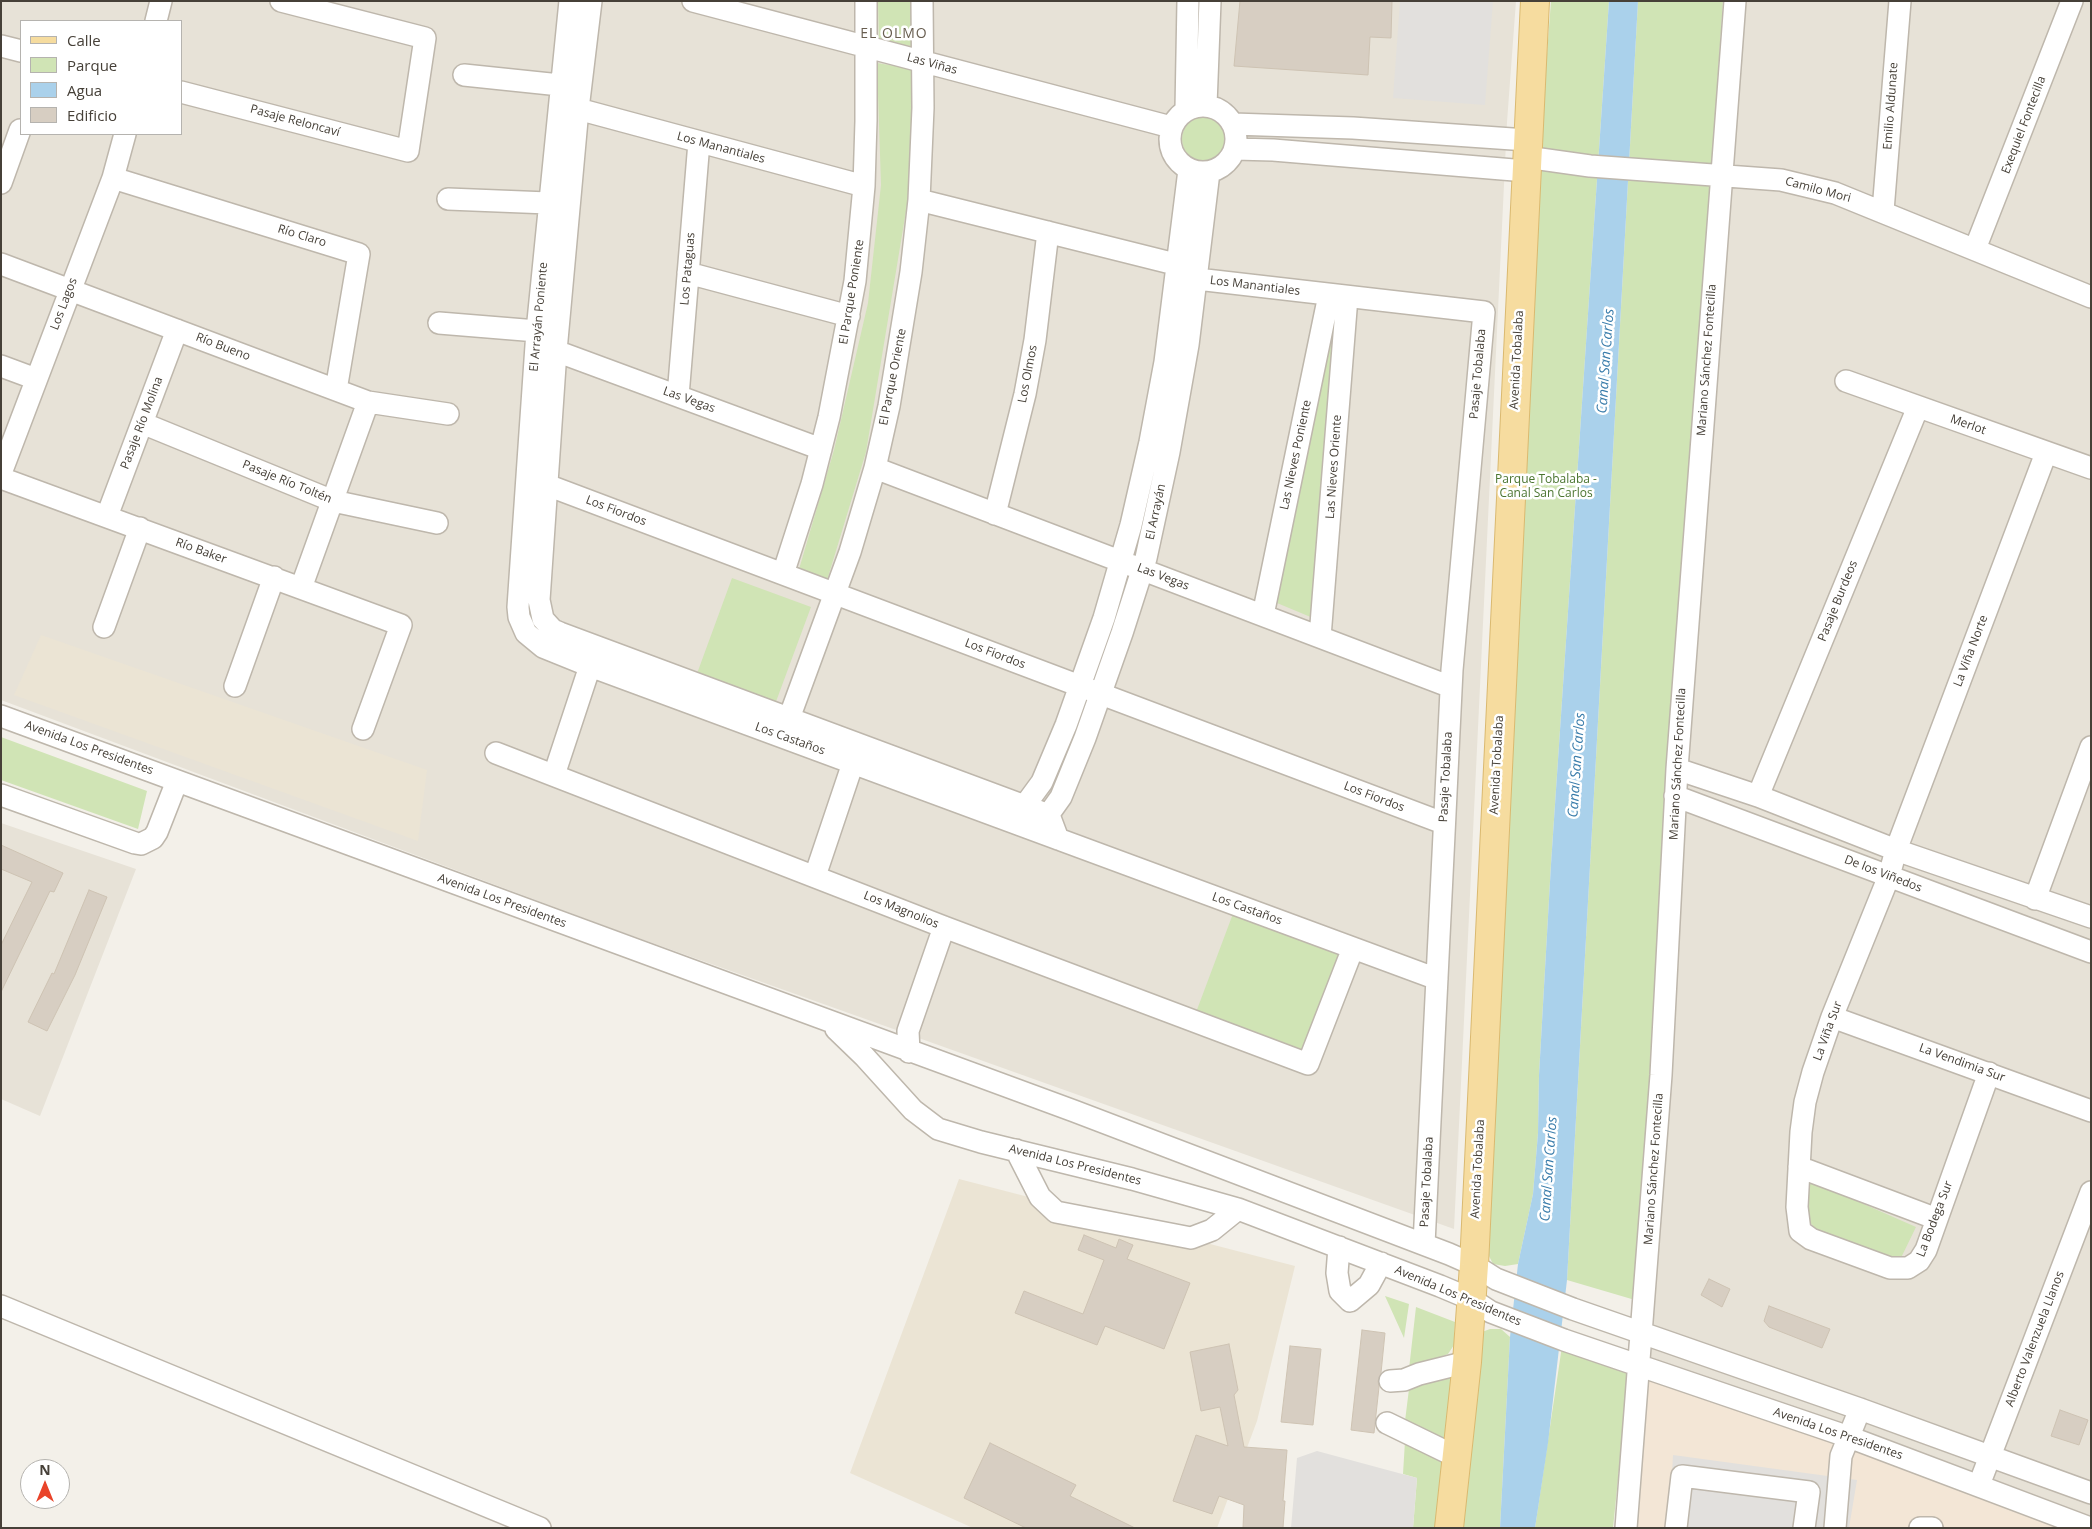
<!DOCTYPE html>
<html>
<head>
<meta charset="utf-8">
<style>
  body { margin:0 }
  #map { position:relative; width:2092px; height:1529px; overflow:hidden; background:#f3f0e9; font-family:"Open Sans",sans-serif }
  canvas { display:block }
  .frame { position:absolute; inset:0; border:2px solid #464038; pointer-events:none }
  .legend { position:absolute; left:20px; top:20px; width:162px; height:115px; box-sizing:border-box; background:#fff; border:1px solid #b5b3af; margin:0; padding:6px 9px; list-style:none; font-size:15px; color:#464038 }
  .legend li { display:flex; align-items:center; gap:10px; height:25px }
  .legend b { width:25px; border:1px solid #b5b3af }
  .north { position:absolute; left:20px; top:1459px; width:50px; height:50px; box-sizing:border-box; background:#fff; border:1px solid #b5b3af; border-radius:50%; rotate:0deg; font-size:14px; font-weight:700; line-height:20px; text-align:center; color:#464038 }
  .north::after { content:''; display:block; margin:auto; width:18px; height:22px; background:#e9442a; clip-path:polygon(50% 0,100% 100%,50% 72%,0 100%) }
</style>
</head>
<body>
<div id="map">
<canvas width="2092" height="1529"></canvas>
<div class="frame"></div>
<ul class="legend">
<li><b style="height:6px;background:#f6dc9f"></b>Calle</li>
<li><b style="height:14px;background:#d0e4b5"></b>Parque</li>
<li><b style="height:14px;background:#aad1eb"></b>Agua</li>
<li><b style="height:14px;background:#d7cec2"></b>Edificio</li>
</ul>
<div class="north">N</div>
</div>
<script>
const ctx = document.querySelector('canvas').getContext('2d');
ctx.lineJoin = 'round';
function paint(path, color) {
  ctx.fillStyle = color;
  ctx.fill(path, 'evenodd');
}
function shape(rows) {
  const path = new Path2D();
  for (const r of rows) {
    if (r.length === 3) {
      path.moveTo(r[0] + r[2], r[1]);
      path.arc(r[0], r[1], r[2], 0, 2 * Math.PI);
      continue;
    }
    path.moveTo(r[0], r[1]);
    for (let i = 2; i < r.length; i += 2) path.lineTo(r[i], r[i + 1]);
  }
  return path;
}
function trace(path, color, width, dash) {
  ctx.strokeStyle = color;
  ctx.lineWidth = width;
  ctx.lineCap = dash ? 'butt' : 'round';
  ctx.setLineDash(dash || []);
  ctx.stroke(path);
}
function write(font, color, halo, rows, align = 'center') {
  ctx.font = font + ' "Open Sans",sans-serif';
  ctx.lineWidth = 5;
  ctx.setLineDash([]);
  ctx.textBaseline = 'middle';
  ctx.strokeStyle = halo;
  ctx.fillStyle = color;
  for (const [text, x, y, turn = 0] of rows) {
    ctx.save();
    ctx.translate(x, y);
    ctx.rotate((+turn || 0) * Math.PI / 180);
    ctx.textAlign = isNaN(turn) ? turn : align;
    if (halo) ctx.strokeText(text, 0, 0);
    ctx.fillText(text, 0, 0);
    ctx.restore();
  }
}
const residential = shape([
  [1,1,1516,1,1507,122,1454,1229,616,930,1,700],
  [21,21,181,21,181,134,21,134],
  [1723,1,2091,1,2091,1528,2059,1528,1849,1449,1629,1372],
  [1,823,136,869,40,1116,1,1099]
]);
const commercial = shape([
  [1649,1379,1849,1449,2059,1528,1635,1528]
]);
const education = shape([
  [41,635,427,770,418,841,14,695],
  [959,1179,1295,1266,1257,1421,1217,1528,973,1528,850,1473]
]);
const green = shape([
  [878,1,911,1,911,46,879,43],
  [1551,1,1609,1,1551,864,1539,1075,1538,1133,1533,1194,1518,1264,1505,1266,1493,1264,1487,1252,1528,304],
  [1638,1,1723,1,1669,790,1656,1075,1635,1300,1567,1280],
  [877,63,914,69,908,199,866,452,825,587,797,576,834,450,868,303,881,185],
  [1205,139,23],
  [1336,305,1313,618,1277,603],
  [732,578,811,607,774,707,695,679],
  [1,737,147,791,138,829,1,780],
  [1234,911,1342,951,1303,1055,1195,1015],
  [1809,1180,1916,1227,1899,1262,1818,1231,1806,1218],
  [1385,1296,1409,1304,1404,1338],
  [1416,1307,1455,1322,1454,1339,1454,1345,1448,1354,1409,1369],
  [1490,1329,1501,1329,1510,1337,1500,1528,1458,1528,1482,1332],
  [1562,1346,1629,1372,1613,1528,1535,1528],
  [1451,1373,1446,1443,1405,1421,1409,1389],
  [1405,1441,1440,1459,1444,1467,1438,1528,1413,1528,1417,1478,1403,1474]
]);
const parking = shape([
  [1400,1,1493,1,1485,105,1393,98],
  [1317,1451,1417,1478,1413,1528,1291,1528,1297,1458],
  [1673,1455,1857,1480,1849,1528,1669,1528]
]);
const water = shape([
  [1609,1,1638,1,1567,1280,1548,1443,1535,1528,1500,1528,1510,1337,1518,1264,1533,1194,1538,1133,1539,1075,1551,864]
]);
const building = shape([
  [1240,1,1392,1,1391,38,1370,37,1368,75,1234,66,1240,1],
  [1,845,63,873,54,892,50,891,1,992,1,945,32,882,1,869,1,845],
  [89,890,107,897,75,975,47,1031,28,1022,52,973,54,974,89,890],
  [1084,1235,1116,1248,1119,1239,1133,1245,1127,1259,1190,1283,1164,1349,1105,1326,1097,1345,1015,1313,1024,1291,1083,1314,1104,1260,1078,1250,1084,1235],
  [1709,1279,1730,1289,1722,1307,1701,1295,1709,1279],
  [1769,1306,1830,1329,1822,1348,1769,1327,1764,1321,1769,1306],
  [1362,1330,1385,1333,1381,1373,1378,1381,1379,1387,1374,1433,1351,1430,1362,1330],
  [1229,1344,1238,1390,1234,1395,1244,1447,1287,1450,1283,1501,1285,1501,1283,1528,1243,1528,1244,1505,1219,1496,1212,1514,1173,1501,1196,1435,1228,1446,1220,1407,1201,1411,1190,1352,1229,1344],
  [1290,1346,1321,1349,1313,1425,1281,1422,1290,1346],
  [2060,1410,2088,1420,2079,1445,2051,1436,2060,1410],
  [990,1443,1076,1485,1070,1496,1135,1528,1026,1528,964,1498,990,1443]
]);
const minor = shape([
  [570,1,537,331,518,607,519,617,526,633,543,647,590,666,1437,979],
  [591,1,578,109,556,351,539,600,543,619,553,630,560,633,1049,815,1058,839],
  [693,1,1171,127],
  [156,21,161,1],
  [1,46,21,51],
  [464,75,560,85],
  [181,92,408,151,425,38,281,1],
  [1206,105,1210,1],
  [1203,139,33],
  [578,109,864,186],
  [1186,109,1188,1],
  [1233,124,1353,128,1527,140],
  [1235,149,1273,150,1526,171],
  [1526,157,1590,166,1781,180,1835,193,2091,297],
  [113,178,359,254,336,390],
  [1,183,20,130],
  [448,199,548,203],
  [919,200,1179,265,1197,279,1484,312,1452,670,1424,1244],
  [1883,211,1900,1],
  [1975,249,2072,1],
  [1,264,368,402,448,414],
  [688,273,849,316],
  [439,323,537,331],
  [556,351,821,449],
  [1,366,36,379],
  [1846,381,2091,468],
  [678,396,699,142],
  [142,423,333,501,437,523],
  [875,468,1451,687],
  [1,473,113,178,125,134],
  [1,478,401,625,363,729],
  [547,485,1443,823],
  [995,514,1025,394,1035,340,1048,232],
  [107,516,177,330],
  [783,574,812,484,829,417,855,281,864,186,866,121,866,1],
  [301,588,368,402],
  [1263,615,1329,295],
  [104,627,140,528],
  [1320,637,1347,297],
  [235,686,274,577],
  [1,716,1074,1111,1449,1254,1474,1265,1496,1279,1573,1309,1860,1409,2091,1493],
  [784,732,850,552,875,468,889,406,911,272,919,200,923,108,922,1],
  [496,753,944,927,1308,1064,1353,948],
  [1677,769,1758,796,1896,850,2091,917],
  [554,775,590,666],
  [1,795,135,843,141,844,153,838,157,832,177,781],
  [1675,796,2091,952],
  [1758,796,1918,407],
  [1017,816,1042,782,1066,725,1104,618,1131,525,1150,442,1165,362,1189,170],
  [1041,825,1061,797,1085,738,1122,633,1146,558,1169,452,1188,345,1209,172],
  [815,876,857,751],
  [2035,899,2091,747],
  [1832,1017,2091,1111],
  [836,1029,864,1056,913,1110,938,1129,981,1142,1132,1179,1238,1209,1440,1286,1471,1299,1491,1312,1564,1340,1849,1437,2090,1528],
  [909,1052,908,1031,944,927],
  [1989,1073,1926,1250,1919,1261,1908,1268,1890,1268,1811,1239,1800,1231,1797,1207,1801,1132,1805,1102,1813,1072,1832,1017,1889,876,1896,850,2046,453],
  [1016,1150,1040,1197,1056,1212,1191,1238,1212,1230,1238,1209],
  [1799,1167,1937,1219],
  [1339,1247,1337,1273,1340,1291,1350,1301,1369,1285,1381,1263],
  [1,1306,540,1528],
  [1390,1381,1404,1380,1419,1374,1467,1362],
  [1387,1423,1457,1457],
  [1979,1485,2091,1192],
  [1626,1528,1661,1075,1677,769,1735,1],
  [1676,1528,1682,1476,1809,1492,1804,1528],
  [1835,1528,1841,1456,1860,1409],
  [1920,1528,1932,1528]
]);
const major = shape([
  [1449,1528,1467,1362,1474,1265,1535,1]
]);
const streetNames = [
  ["Las Viñas",932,64,15],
  ["Emilio Aldunate",1891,106,-86],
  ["Pasaje Reloncaví",295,121,15],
  ["Exequiel Fontecilla",2024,125,-69],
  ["Los Manantiales",721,148,15],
  ["Camilo Mori",1818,190,15],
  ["Río Claro",302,236,17],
  ["Los Pataguas",688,269,-85],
  ["Los Manantiales",1255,286,7],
  ["El Parque Poniente",852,292,-81],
  ["Los Lagos",64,304,-69],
  ["El Arrayán Poniente",539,317,-85],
  ["Río Bueno",223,347,21],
  ["Avenida Tobalaba",1517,360,-87],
  ["Mariano Sánchez Fontecilla",1707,360,-86],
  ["Los Olmos",1028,374,-79],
  ["Pasaje Tobalaba",1478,374,-85],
  ["El Parque Oriente",893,377,-79],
  ["Las Vegas",689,400,20],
  ["Pasaje Río Molina",142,423,-69],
  ["Merlot",1968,425,20],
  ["Las Nieves Poniente",1296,455,-78],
  ["Las Nieves Oriente",1334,467,-86],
  ["Pasaje Río Toltén",287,482,22],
  ["Los Fiordos",616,511,21],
  ["El Arrayán",1156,512,-78],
  ["Río Baker",201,551,20],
  ["Las Vegas",1163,577,21],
  ["Pasaje Burdeos",1838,601,-68],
  ["La Viña Norte",1971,651,-69],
  ["Los Fiordos",995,654,21],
  ["Los Castaños",790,739,20],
  ["Avenida Los Presidentes",89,748,20],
  ["Mariano Sánchez Fontecilla",1678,764,-87],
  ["Avenida Tobalaba",1497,765,-87],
  ["Pasaje Tobalaba",1446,777,-87],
  ["Los Fiordos",1374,797,21],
  ["De los Viñedos",1883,874,21],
  ["Avenida Los Presidentes",502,901,20],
  ["Los Castaños",1247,909,20],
  ["Los Magnolios",901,910,22],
  ["La Viña Sur",1828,1031,-70],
  ["La Vendimia Sur",1962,1063,20],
  ["Avenida Los Presidentes",1075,1165,14],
  ["Avenida Tobalaba",1478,1169,-87],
  ["Mariano Sánchez Fontecilla",1654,1169,-86],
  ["Pasaje Tobalaba",1427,1182,-87],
  ["La Bodega Sur",1935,1219,-69],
  ["Avenida Los Presidentes",1458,1296,23],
  ["Alberto Valenzuela Llanos",2035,1339,-69],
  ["Avenida Los Presidentes",1838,1434,19]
];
const parkNames = [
  ["Parque Tobalaba -",1546,480],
  ["Canal San Carlos",1546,494]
];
const neighbourhoodNames = [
  ["EL OLMO",894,34]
];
const waterNames = [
  ["Canal San Carlos",1606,361,-86],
  ["Canal San Carlos",1577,765,-86],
  ["Canal San Carlos",1549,1169,-86]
];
paint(residential, '#e7e2d7');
paint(commercial, '#f3e6d6');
paint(education, '#ebe4d4');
paint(green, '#d0e4b5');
paint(parking, '#e2e0dd');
paint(water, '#aad1eb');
paint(building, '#d7cec2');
trace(building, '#cec3b3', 1);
trace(minor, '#beb7ac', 24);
trace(major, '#dab970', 30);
trace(minor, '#fff', 21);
trace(major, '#f6dc9f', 28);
write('12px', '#464038', '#fff', streetNames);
write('12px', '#4a742f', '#fff', parkNames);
ctx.letterSpacing = '1px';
write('14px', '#685e50', '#fff', neighbourhoodNames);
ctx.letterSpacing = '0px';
write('italic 14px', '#397caa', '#fff', waterNames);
</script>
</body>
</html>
